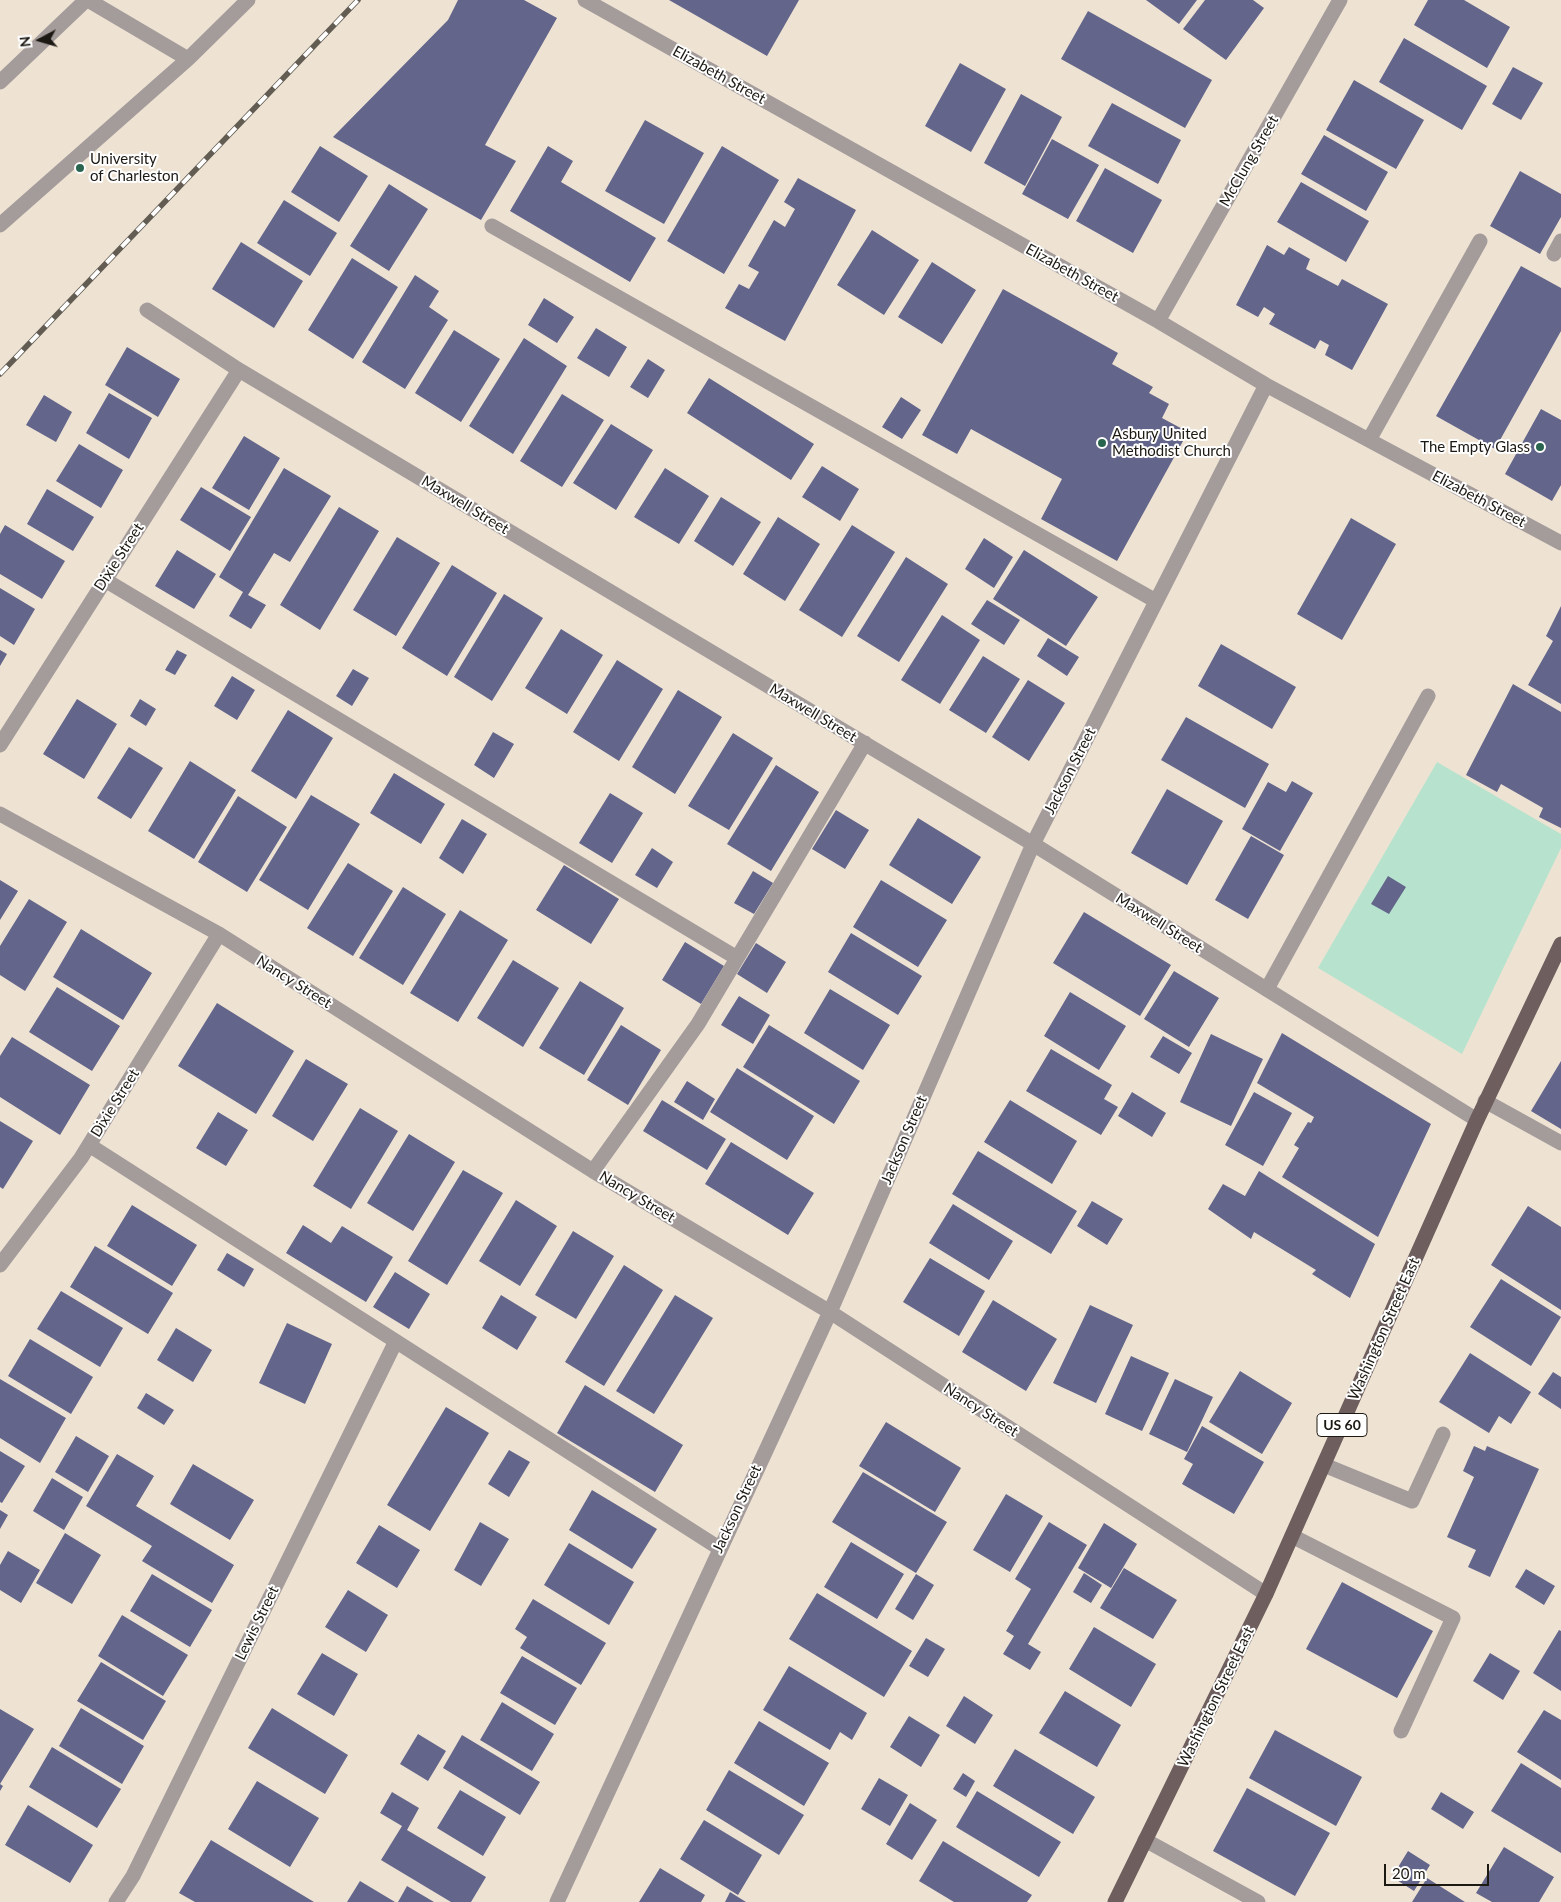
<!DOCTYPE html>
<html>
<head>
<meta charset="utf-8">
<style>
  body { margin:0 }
  #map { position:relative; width:1561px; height:1902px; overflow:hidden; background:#eee3d3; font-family:Lato,sans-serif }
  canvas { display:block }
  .north { position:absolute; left:15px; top:15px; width:50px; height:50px; -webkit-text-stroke:4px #fff; paint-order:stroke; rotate:264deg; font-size:14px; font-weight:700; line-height:20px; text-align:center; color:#1c1812 }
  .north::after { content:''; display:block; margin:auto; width:18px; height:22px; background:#1c1812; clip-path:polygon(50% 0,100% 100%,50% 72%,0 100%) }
  .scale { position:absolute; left:1384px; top:1864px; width:105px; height:22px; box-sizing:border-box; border:2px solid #1c1812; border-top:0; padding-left:6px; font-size:15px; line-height:18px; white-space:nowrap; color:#1c1812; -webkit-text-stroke:4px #fff; paint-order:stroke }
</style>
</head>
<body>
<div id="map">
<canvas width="1561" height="1902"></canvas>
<div class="north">N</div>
<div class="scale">20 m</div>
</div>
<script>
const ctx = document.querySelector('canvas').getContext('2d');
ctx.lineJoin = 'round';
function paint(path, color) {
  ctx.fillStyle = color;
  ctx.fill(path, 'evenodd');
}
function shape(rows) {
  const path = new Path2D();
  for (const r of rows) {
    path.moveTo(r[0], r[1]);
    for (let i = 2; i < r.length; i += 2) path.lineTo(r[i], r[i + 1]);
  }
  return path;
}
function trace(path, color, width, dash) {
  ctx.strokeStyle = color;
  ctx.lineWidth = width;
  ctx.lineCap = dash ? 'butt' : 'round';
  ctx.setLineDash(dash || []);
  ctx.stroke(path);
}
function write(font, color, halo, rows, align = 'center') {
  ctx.font = font + ' Lato,sans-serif';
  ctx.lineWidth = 4;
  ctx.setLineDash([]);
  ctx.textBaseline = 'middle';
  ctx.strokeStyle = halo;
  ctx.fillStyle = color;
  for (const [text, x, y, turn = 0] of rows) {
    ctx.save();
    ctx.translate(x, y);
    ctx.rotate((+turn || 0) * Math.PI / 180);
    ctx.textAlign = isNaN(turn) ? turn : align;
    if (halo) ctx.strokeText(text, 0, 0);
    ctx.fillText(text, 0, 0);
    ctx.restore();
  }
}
const green = shape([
  [1437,762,1561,834,1561,848,1462,1054,1318,968]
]);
const building = shape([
  [458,0,524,0,557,18,485,145,516,161,481,220,333,137,448,20],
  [669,0,799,0,767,56],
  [1146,0,1197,0,1179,24],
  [1205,0,1253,0,1264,8,1226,60,1183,29],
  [1428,0,1464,0,1510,27,1487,68,1414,25],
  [1088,11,1212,80,1185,128,1061,59],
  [1404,38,1487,86,1462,130,1379,82],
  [960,63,1006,89,971,152,925,126],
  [1513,67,1543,83,1521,120,1492,104],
  [1354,80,1424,120,1396,169,1326,130],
  [1021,94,1062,117,1025,186,984,163],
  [1112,103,1181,140,1158,184,1088,146],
  [645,120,704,153,664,224,605,191],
  [1324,135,1388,172,1366,211,1301,174],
  [1052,139,1099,165,1068,219,1022,194],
  [320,146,368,176,339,222,291,192],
  [548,146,573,161,561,182,656,238,630,282,510,211],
  [722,146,779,180,724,274,667,241],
  [1105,168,1162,200,1133,253,1076,221],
  [1520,171,1561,194,1561,217,1540,254,1490,226],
  [798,178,856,210,785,341,725,308,739,284,749,289,759,272,748,266,774,220,785,227,795,209,784,202],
  [1301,182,1369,221,1346,262,1277,222],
  [389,184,428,209,389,271,350,246],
  [284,200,337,233,310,276,257,243],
  [872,230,919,260,884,315,837,285],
  [241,242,303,281,274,328,212,289],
  [1267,245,1284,255,1289,247,1310,259,1306,269,1338,286,1342,279,1388,304,1352,370,1325,355,1329,345,1320,340,1315,349,1269,324,1275,314,1264,307,1258,317,1236,305],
  [352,258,398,287,353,359,308,330],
  [932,262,976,290,942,344,898,317],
  [1521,266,1561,288,1561,331,1495,449,1436,416],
  [415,275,439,291,429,307,448,320,405,389,362,362],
  [1003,289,1118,353,1112,364,1153,387,1149,393,1169,404,1162,418,1188,432,1117,561,1041,519,1062,479,971,429,957,454,922,435],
  [544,298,574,317,557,343,528,325],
  [596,328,627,347,609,377,577,358],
  [454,330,500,359,461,422,415,393],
  [524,338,567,366,513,454,469,426],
  [127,347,180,379,158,417,105,385],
  [648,359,665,370,648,398,630,387],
  [709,378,814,444,791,480,687,413],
  [109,393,152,418,129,459,86,433],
  [562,394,604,420,562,487,520,461],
  [44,395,72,412,56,442,26,425],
  [901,397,921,410,902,439,882,427],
  [1541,409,1561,420,1561,485,1552,501,1505,474],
  [611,424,653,450,616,510,573,483],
  [244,436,280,458,249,510,212,488],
  [79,444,123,470,101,508,56,481],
  [822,466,859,489,840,521,802,497],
  [284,468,331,496,290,562,274,553,248,595,266,605,251,629,229,616,243,592,219,577],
  [665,468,709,496,679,544,634,517],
  [201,487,251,517,230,551,180,520],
  [47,489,94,517,73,551,27,524],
  [721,497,761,522,733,566,694,541],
  [339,507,379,531,320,630,280,605],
  [778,517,820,544,785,601,743,574],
  [1351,518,1396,544,1342,640,1297,614],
  [5,525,65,561,42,599,0,574,0,534],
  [852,525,895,552,842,637,799,610],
  [397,537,440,563,396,636,353,610],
  [984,538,1013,557,994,588,965,569],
  [177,550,216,574,194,609,155,586],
  [1024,550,1098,597,1066,646,993,599],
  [906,557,948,584,899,662,857,636],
  [452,565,497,593,447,676,402,648],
  [0,588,35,609,14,645,0,636],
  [504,594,543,618,492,701,454,677],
  [987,600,1020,620,1004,645,971,624],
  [1561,606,1561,704,1528,685,1553,641,1546,636],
  [942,615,980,640,940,704,901,680],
  [561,629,603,655,567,714,525,688],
  [1048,638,1079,657,1067,676,1037,656],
  [1221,644,1296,687,1272,729,1198,686],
  [0,650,7,654,0,666],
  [177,650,187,655,175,675,165,670],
  [983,656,1020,679,986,733,949,710],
  [617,660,663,689,619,761,573,732],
  [353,669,369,678,352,706,336,696],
  [232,676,255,690,237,720,214,706],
  [1028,680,1065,703,1029,761,992,737],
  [1513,684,1561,712,1561,828,1539,817,1543,808,1501,784,1497,792,1466,775],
  [678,690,722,717,675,794,632,767],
  [77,699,117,724,84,779,43,754],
  [140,699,156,709,146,726,130,716],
  [288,710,333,738,296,799,251,771],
  [1186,717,1269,764,1245,808,1161,760],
  [493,732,514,744,494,778,474,765],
  [733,733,773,758,729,830,688,806],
  [129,747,163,768,131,819,97,798],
  [190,761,236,790,194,859,148,831],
  [776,765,819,792,771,871,727,844],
  [394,773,445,804,421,844,370,813],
  [1292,781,1313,793,1280,851,1242,829,1268,782,1286,792],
  [1167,789,1223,821,1187,885,1131,853],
  [610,793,643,813,612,863,579,843],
  [311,795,360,824,308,910,259,880],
  [238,796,287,827,247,892,198,862],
  [836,810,869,830,845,869,812,849],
  [918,818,981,857,952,904,889,865],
  [462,819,487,834,463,874,439,858],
  [1251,836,1284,855,1248,919,1215,900],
  [652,848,673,862,657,888,635,875],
  [348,863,393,891,353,956,307,928],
  [564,865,619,899,591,944,536,910],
  [753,871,773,883,754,914,734,903],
  [1388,876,1406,887,1389,914,1371,904],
  [0,880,18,891,0,920],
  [881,880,947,920,918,967,853,927],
  [403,887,446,914,403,985,359,958],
  [29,899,67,922,25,991,0,975,0,946],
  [460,910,508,940,458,1022,410,993],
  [1084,912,1171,965,1140,1016,1053,963],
  [81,929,152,973,123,1020,53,977],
  [851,933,922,976,898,1015,828,972],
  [685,942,724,966,701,1004,662,980],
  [756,943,786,962,767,993,737,974],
  [513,960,559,988,523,1047,477,1018],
  [1174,971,1219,998,1189,1047,1144,1019],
  [580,981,624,1008,584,1075,539,1048],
  [57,987,120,1026,92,1071,29,1032],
  [830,989,890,1025,863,1070,804,1033],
  [1070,992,1126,1026,1099,1070,1044,1036],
  [739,996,770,1015,753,1044,721,1025],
  [217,1003,294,1051,256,1114,178,1066],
  [621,1025,661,1050,628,1105,587,1080],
  [769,1025,860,1081,834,1124,743,1067],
  [1282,1033,1431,1124,1378,1237,1282,1177,1299,1148,1294,1145,1308,1122,1311,1123,1314,1117,1257,1083],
  [1211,1034,1263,1059,1231,1126,1180,1102],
  [1163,1036,1192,1053,1179,1074,1150,1057],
  [12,1037,90,1085,60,1135,0,1097,0,1056],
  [1051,1049,1112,1085,1104,1099,1118,1107,1101,1135,1026,1091],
  [306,1059,348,1084,313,1141,272,1116],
  [1561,1061,1561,1129,1531,1111],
  [737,1068,814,1116,787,1160,710,1112],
  [687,1081,715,1099,703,1120,674,1102],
  [1132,1092,1166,1113,1152,1137,1118,1116],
  [1254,1092,1292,1113,1263,1166,1225,1145],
  [662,1100,726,1139,707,1170,643,1131],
  [1010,1100,1077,1141,1052,1184,984,1142],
  [360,1108,398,1131,351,1209,313,1186],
  [218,1112,248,1130,226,1166,196,1148],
  [0,1121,33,1141,3,1189,0,1187],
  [409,1134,455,1162,413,1231,367,1203],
  [731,1142,814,1193,788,1235,705,1184],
  [978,1151,1077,1211,1051,1254,952,1194],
  [463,1170,503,1193,447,1285,408,1261],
  [1259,1171,1375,1244,1350,1298,1312,1274,1316,1270,1254,1232,1251,1239,1208,1209,1223,1184,1245,1196],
  [516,1200,557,1226,520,1286,479,1261],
  [1092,1201,1123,1219,1107,1245,1077,1226],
  [953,1204,1013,1241,989,1280,929,1243],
  [132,1205,197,1245,172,1286,107,1246],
  [1528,1206,1561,1227,1561,1310,1491,1265],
  [303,1225,331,1243,342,1226,393,1257,366,1302,286,1253],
  [573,1231,614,1256,576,1319,535,1295],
  [95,1246,173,1293,148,1334,70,1287],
  [227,1253,254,1269,244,1287,217,1270],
  [930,1258,985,1291,959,1336,903,1302],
  [624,1265,663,1290,604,1386,565,1362],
  [395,1272,430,1294,409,1329,373,1307],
  [1501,1279,1561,1317,1531,1366,1470,1327],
  [61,1291,123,1328,100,1367,37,1329],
  [501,1295,537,1317,517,1350,482,1328],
  [675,1295,713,1318,654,1414,616,1391],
  [993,1300,1057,1339,1026,1391,962,1352],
  [1090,1305,1133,1325,1096,1403,1053,1383],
  [287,1323,332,1344,305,1404,259,1383],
  [176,1328,212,1350,193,1382,157,1360],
  [30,1339,93,1377,71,1414,8,1376],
  [1470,1353,1531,1392,1511,1424,1499,1416,1489,1433,1439,1402],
  [1131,1356,1169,1373,1142,1431,1105,1414],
  [1240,1371,1292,1403,1262,1454,1209,1422],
  [1553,1372,1561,1377,1561,1409,1538,1394],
  [0,1379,66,1418,40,1463,0,1438],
  [1175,1379,1213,1397,1187,1452,1149,1434],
  [585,1385,683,1445,655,1492,557,1433],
  [146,1393,174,1410,164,1425,137,1408],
  [446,1407,489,1433,430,1531,387,1505],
  [886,1422,961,1468,935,1512,859,1466],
  [1202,1426,1264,1462,1234,1514,1182,1484,1193,1464,1184,1459],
  [76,1436,109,1456,88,1492,55,1472],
  [1474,1446,1485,1451,1487,1446,1539,1469,1490,1577,1468,1567,1476,1550,1447,1537,1474,1477,1463,1471],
  [509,1450,530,1462,509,1497,488,1484],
  [0,1451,25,1466,2,1503,0,1502],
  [117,1454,154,1476,136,1506,234,1565,212,1603,142,1561,152,1546,86,1506],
  [193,1464,254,1500,230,1540,170,1504],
  [863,1472,947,1522,916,1573,832,1522],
  [52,1478,83,1497,64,1530,33,1511],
  [592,1490,657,1529,632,1569,569,1530],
  [1006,1494,1043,1516,1010,1572,973,1550],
  [0,1510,8,1515,0,1529],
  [480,1522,509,1539,481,1586,454,1570],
  [1049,1522,1087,1545,1028,1644,1041,1652,1030,1670,1003,1654,1014,1636,1006,1631,1031,1589,1015,1579],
  [1104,1523,1137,1544,1111,1588,1078,1568],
  [379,1525,420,1550,397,1588,356,1563],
  [65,1533,101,1555,72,1604,36,1583],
  [851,1542,904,1574,877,1619,824,1587],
  [569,1543,634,1582,609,1625,544,1585],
  [8,1551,40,1570,21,1603,0,1590,0,1565],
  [1124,1568,1177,1600,1153,1639,1100,1608],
  [1526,1569,1555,1586,1544,1605,1515,1587],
  [1084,1573,1102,1585,1091,1603,1073,1592],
  [152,1574,212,1610,190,1647,130,1611],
  [916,1574,934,1585,913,1620,895,1609],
  [1342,1582,1433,1631,1397,1698,1306,1649],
  [348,1590,388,1615,366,1652,325,1627],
  [817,1593,912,1651,884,1697,789,1639],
  [533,1599,606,1643,581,1685,520,1648,527,1637,515,1629],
  [122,1615,188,1655,163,1696,98,1656],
  [1094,1627,1156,1664,1131,1707,1069,1669],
  [1559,1630,1561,1631,1561,1691,1533,1673],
  [926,1638,945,1649,928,1677,909,1666],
  [322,1653,358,1674,334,1716,297,1694],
  [1490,1653,1520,1671,1503,1700,1473,1681],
  [522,1656,577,1688,555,1725,500,1693],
  [101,1662,166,1701,143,1740,77,1701],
  [789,1666,867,1713,852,1740,840,1732,830,1750,763,1710],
  [1065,1691,1121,1725,1097,1767,1039,1733],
  [964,1696,993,1715,975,1744,946,1726],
  [502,1702,554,1734,532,1771,480,1740],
  [81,1708,144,1746,122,1784,59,1746],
  [272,1708,348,1755,325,1794,248,1748],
  [0,1709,34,1729,0,1784,3,1786,0,1791],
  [1544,1710,1561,1720,1561,1780,1517,1752],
  [909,1716,940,1735,921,1767,890,1747],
  [759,1721,829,1763,804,1806,734,1763],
  [1275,1730,1362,1777,1336,1826,1249,1778],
  [418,1734,446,1751,428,1781,400,1764],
  [462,1735,540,1782,520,1815,443,1768],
  [52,1747,121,1789,97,1828,29,1787],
  [1015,1749,1095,1797,1073,1834,993,1786],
  [1521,1763,1561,1788,1561,1853,1491,1811],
  [729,1770,804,1815,779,1855,706,1810],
  [963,1773,975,1781,966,1797,953,1789],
  [879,1778,908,1795,890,1826,861,1809],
  [257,1781,319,1818,290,1867,228,1829],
  [1247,1788,1330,1833,1295,1896,1213,1851],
  [460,1790,506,1817,483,1856,437,1828],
  [977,1791,1061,1842,1039,1877,956,1827],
  [392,1792,419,1808,407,1830,486,1877,471,1902,451,1902,381,1860,402,1826,380,1813],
  [1441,1792,1474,1812,1463,1829,1431,1809],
  [910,1803,937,1820,912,1860,886,1844],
  [28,1805,93,1845,70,1883,5,1845],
  [704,1820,762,1855,738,1895,680,1859],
  [211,1840,314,1902,195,1902,179,1893],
  [943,1841,1032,1895,1027,1902,954,1902,919,1881],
  [1504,1847,1554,1877,1539,1902,1492,1902,1476,1893],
  [1408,1851,1430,1865,1414,1891,1392,1877],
  [660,1868,705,1895,701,1902,639,1902],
  [1427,1878,1465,1902,1412,1902],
  [360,1881,395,1902,347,1902],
  [407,1886,434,1902,398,1902],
  [730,1892,746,1902,725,1902]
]);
const minor = shape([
  [88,0,188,59,248,0],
  [585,0,1158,321,1266,385,1561,543],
  [0,82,86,0],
  [0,225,188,59],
  [492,226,1156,601],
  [1554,254,1561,241],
  [147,310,239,370,1033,844,1477,1120],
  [1158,321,1340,0],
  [1369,440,1480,241],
  [105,580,737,958],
  [0,745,239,370],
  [0,814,219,934,593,1171,830,1312,1266,1594],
  [1267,989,1428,696],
  [1485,1101,1561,1143],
  [89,1145,719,1548],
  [593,1171,698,1024,865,743],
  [0,1265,81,1158,219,934],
  [1324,1465,1412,1501,1443,1434],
  [1292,1536,1453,1618,1401,1731],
  [1145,1840,1258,1902],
  [116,1902,133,1876,395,1343],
  [557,1902,830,1312,1033,844,1266,385]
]);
const major = shape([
  [1115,1902,1266,1594,1477,1120,1561,944]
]);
const rail = shape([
  [0,374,358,0]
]);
const markers = [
  [80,168,5,"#29644f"],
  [1102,443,5,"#29644f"],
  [1540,447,5,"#29644f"]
];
const shields = [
  [1342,1425,50]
];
const shieldNames = [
  ["US 60",1342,1425]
];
const streetNames = [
  ["Elizabeth Street",719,75,29],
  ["McClung Street",1249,161,-60],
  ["Elizabeth Street",1072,273,29],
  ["Elizabeth Street",1479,499,28],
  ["Maxwell Street",465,505,31],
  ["Dixie Street",119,557,-57],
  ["Maxwell Street",813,713,31],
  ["Jackson Street",1070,771,-63],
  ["Maxwell Street",1159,923,32],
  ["Nancy Street",294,982,32],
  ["Dixie Street",115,1103,-58],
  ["Jackson Street",904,1140,-67],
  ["Nancy Street",637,1197,31],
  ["Washington Street East",1384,1329,-66],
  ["Nancy Street",981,1410,33],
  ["Jackson Street",737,1509,-65],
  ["Lewis Street",257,1623,-64],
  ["Washington Street East",1216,1697,-64]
];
const poiNames = [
  ["University",90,159],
  ["of Charleston",90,176],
  ["Asbury United",1112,434],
  ["Methodist Church",1112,451],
  ["The Empty Glass",1530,447,"right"]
];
paint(green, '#b7e3ce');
paint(building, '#63658b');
trace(minor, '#a49b9b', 15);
trace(major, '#6e5e5e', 15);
trace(rail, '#625c53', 5.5);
trace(rail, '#fff', 4, [11]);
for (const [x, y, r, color] of markers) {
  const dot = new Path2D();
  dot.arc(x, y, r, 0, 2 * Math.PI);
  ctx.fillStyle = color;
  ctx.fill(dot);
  trace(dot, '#fff', 2);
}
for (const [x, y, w] of shields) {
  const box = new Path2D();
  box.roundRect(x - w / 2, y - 11.5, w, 23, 4);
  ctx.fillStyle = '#fff';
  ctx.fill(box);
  trace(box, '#1c1812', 1);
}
write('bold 14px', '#1c1812', null, shieldNames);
write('15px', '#1c1812', '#fff', streetNames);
write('15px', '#1c1812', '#fff', poiNames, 'left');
</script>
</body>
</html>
